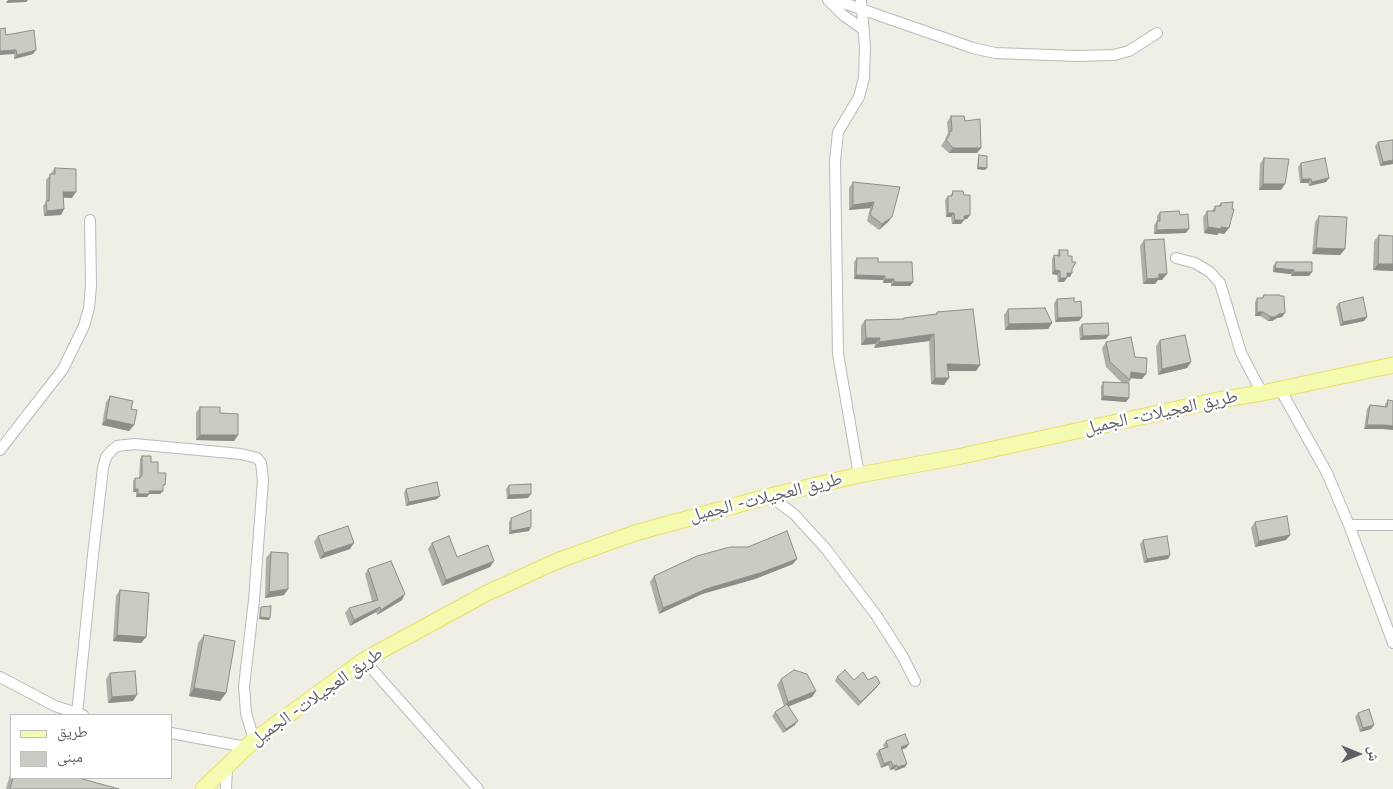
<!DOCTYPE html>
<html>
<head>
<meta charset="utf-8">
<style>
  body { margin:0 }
  #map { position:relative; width:1393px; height:789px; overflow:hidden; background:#efefe6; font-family:"Varela Round","Noto Naskh Arabic",sans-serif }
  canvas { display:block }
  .legend { position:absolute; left:10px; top:714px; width:162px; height:65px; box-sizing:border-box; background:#fff; border:1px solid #bfbfc2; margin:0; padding:6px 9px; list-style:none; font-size:15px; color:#5e6066 }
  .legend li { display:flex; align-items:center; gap:10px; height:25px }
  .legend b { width:25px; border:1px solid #bfbfc2 }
  .north { position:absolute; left:1333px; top:729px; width:50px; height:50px; -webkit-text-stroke:4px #fff; paint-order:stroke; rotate:90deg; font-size:14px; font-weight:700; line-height:20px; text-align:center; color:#5e6066 }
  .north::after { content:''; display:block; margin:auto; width:18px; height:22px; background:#5e6066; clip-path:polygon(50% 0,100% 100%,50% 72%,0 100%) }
</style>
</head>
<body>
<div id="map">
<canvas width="1393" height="789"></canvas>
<ul class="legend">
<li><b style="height:6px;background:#f5fab1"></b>طريق</li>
<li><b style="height:14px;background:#cbcac3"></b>مبنى</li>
</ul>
<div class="north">ش</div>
</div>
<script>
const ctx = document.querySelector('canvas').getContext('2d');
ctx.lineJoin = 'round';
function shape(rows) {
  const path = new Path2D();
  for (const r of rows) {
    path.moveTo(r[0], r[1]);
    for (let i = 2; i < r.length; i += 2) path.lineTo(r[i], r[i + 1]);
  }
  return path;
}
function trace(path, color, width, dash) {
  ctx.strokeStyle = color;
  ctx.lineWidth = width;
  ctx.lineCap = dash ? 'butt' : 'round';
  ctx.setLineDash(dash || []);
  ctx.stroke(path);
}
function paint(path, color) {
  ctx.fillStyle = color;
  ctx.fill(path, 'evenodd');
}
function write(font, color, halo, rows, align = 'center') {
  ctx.font = font + ' "Varela Round","Noto Naskh Arabic",sans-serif';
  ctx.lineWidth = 5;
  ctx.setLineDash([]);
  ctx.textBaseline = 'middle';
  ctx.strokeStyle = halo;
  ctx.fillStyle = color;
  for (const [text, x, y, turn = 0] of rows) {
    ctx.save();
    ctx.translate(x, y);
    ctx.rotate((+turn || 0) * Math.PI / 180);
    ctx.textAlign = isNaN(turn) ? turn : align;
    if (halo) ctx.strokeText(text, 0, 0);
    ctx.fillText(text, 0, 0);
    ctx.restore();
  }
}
const street = shape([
  [828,0,843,15,864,30],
  [835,0,973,48,995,53,1077,56,1114,55,1129,51,1157,33],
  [1176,258,1195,263,1210,272,1220,283,1241,353,1262,393],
  [1280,389,1327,473,1349,525,1393,643],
  [0,450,63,369,84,326,89,308,91,286,90,220],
  [859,475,838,354,835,161,838,132,859,97,864,78,865,47,861,0],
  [770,496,794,514,826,549,876,615,903,657,915,681],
  [1349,525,1393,525],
  [364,660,478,789],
  [0,677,55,706,83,715],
  [77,714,93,555,103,468,106,457,111,451,117,446,134,444,241,454,257,458,261,463,263,480,254,600,244,686,246,713,254,740],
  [171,733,246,747],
  [226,789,227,767]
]);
const primary = shape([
  [203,789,254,740,364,660,487,593,557,561,635,533,770,496,859,475,957,457,1218,400,1262,393,1393,365]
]);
const wall = shape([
  [6,35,33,54,14,59,14,54],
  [951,116,965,121,981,148,977,153,949,153,941,146,945,140,946,137,948,133,947,122],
  [1378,142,1393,164,1380,166,1375,146],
  [979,155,985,170,977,169,978,157],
  [1264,158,1281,190,1259,190,1260,164],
  [1301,163,1329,178,1326,182,1309,186,1308,183,1300,183,1298,167],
  [55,168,72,198,63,198,64,209,61,215,44,216,43,206,46,202,46,180],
  [853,182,892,217,888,222,879,230,867,221,870,208,849,210,849,188],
  [953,191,970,215,967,219,964,219,961,224,952,224,951,217,946,217,945,200,948,196,950,196],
  [1221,203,1229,228,1224,234,1219,233,1217,235,1204,233,1203,217,1207,211,1212,211,1215,206,1218,206],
  [1160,212,1186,233,1154,234,1154,225,1157,221,1157,216],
  [1319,216,1345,249,1340,255,1312,254,1315,222],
  [1379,235,1393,271,1373,270,1374,241],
  [1144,240,1162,280,1158,280,1155,284,1143,284,1140,246],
  [1059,250,1068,256,1072,269,1070,277,1067,277,1064,282,1058,282,1057,275,1052,274,1052,259,1054,255,1057,255],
  [857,258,878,262,913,282,910,286,891,286,891,283,883,283,883,280,854,279,854,262],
  [1276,262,1312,272,1309,276,1291,276,1291,274,1273,272,1273,266],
  [1264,295,1282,317,1277,318,1272,321,1268,321,1260,316,1255,316,1255,302,1257,298,1262,298],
  [1057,299,1074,302,1082,317,1079,321,1055,322,1054,303],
  [1339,303,1367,317,1364,321,1340,326,1336,307],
  [1008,309,1052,323,1048,329,1005,330,1004,315],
  [937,312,980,365,976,371,948,371,944,385,931,384,929,341,874,348,875,344,861,345,861,326,865,320,903,319,904,318,936,314],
  [1082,324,1106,339,1080,340,1079,328],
  [1160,340,1191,362,1187,368,1158,375,1156,346],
  [1106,342,1135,357,1142,379,1130,378,1130,380,1129,383,1129,398,1126,402,1101,400,1101,386,1103,382,1122,383,1106,367,1102,348],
  [110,396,131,409,134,425,129,431,102,425,106,402],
  [1388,400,1393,401,1382,429,1364,429,1367,409,1370,405,1385,406,1385,404],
  [200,407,220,413,238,435,234,441,196,440,196,413],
  [142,456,151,462,158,473,163,488,163,491,160,494,149,494,147,497,136,497,136,492,133,492,133,481,135,478,139,478,140,459],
  [509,485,528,498,507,499,506,489],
  [406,489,437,499,406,506,404,493],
  [511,518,529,531,509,534,509,522],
  [1255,522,1290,535,1286,540,1255,547,1251,528],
  [318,536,350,549,320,559,314,542],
  [1143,540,1170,555,1168,559,1144,563,1140,544],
  [432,543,457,557,490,567,442,586,428,549],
  [271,552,288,589,284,595,265,598,266,558],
  [793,564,755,579,702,594,659,614,650,582,654,576],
  [368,569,402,600,377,615,376,612,350,626,345,613,349,608,372,601,365,574],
  [120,590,146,637,141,643,113,641,116,596],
  [261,607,270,618,269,620,259,619,260,609],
  [204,635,226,693,220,701,189,696,198,643],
  [110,673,133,701,108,703,106,679],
  [837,677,854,680,868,680,877,687,858,706,835,681],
  [781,679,816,691,812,697,788,707,795,725,783,733,772,716,775,712,784,706,777,685],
  [1358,713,1374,725,1371,729,1360,732,1355,717],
  [886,741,909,744,906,748,902,749,905,767,895,771,894,769,890,770,888,765,881,768,876,754,879,750,884,748,883,745],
  [11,771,11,778,79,778,119,789,6,789]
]);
const shadedWall = shape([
  [8,0,28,0,26,2,6,3],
  [16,50,14,54,0,55,0,51],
  [36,50,33,54,14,59,17,55],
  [953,148,981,148,977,153,949,153],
  [1393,160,1393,164,1380,166,1383,162],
  [978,167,987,168,985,170,977,169],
  [1329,178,1326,182,1309,186,1312,182],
  [1302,179,1311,179,1308,183,1300,183],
  [1263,184,1285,184,1281,190,1259,190],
  [63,192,76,192,72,198,59,197],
  [874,202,870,208,849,210,853,205],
  [64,209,61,215,44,216,47,211],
  [948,213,954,213,951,217,946,217],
  [970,215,967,219,961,220,964,216],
  [892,217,888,222,879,230,882,224],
  [955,220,964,220,961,224,952,224],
  [1208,227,1221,227,1229,228,1224,234,1219,233,1217,235,1204,233],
  [1189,229,1186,233,1154,234,1157,230],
  [1316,248,1345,249,1340,255,1312,254],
  [1378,264,1393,264,1393,271,1373,270],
  [1275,268,1294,270,1291,274,1273,272],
  [1055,270,1060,271,1057,275,1052,274],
  [1294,272,1312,272,1309,276,1291,276],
  [1067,273,1072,273,1070,277,1065,277],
  [1159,274,1167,274,1162,280,1158,280,1155,284,1143,284,1147,279],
  [856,275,885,276,883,280,854,279],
  [1060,278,1067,278,1064,282,1058,282],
  [885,279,894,279,891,283,883,283],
  [894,282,913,282,910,286,891,286],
  [1257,312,1263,312,1260,316,1255,316],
  [1285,313,1282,317,1277,318,1272,321,1268,321,1271,317,1279,314],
  [1082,317,1079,321,1055,322,1058,318],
  [1367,317,1364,321,1340,326,1343,322],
  [1052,323,1048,329,1005,330,1009,324],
  [934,334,929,341,874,348,879,342],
  [1109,335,1106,339,1080,340,1083,336],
  [866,338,880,338,875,344,861,345],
  [1191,362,1187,368,1158,375,1162,369],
  [947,364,980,365,976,371,942,371],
  [1131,372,1146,374,1142,379,1128,378],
  [935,378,949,378,944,385,931,384],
  [1103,396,1129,398,1126,402,1101,400],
  [106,419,134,425,129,431,102,425],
  [1367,425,1385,425,1393,426,1393,430,1382,429,1364,429],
  [200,435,238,435,234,441,196,440],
  [135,489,138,489,136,492,133,492],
  [149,491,163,491,160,494,149,494,147,497,136,497,138,494],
  [531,494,528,498,507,499,509,495],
  [440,496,437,499,406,506,409,502],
  [531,527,529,531,509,534,511,531],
  [1290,535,1286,540,1255,547,1259,541],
  [354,543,350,549,320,559,324,553],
  [1170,555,1168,559,1144,563,1147,559],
  [797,559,793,564,755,579,702,594,659,614,663,608,706,589],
  [494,561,490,567,442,586,446,580],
  [288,589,284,595,265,598,269,592],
  [405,594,402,600,377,615,381,610],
  [380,607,376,612,350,626,354,620],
  [260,617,270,618,269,620,259,619],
  [117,635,146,637,141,643,113,641],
  [880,683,877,687,858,706,861,702],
  [194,688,226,693,220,701,189,696],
  [816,691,812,697,784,708,788,702],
  [137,695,133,701,108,703,112,697],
  [798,721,795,725,783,733,786,729],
  [1374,725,1371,729,1360,732,1363,728],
  [909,744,906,748,898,751,901,747],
  [891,761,888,765,881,768,884,764],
  [907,764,905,767,895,771,898,767],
  [897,765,894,769,890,770,893,766]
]);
const building = shape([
  [5,28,6,35,34,30,36,50,17,55,16,50,0,51,0,29,5,28],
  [951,116,964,116,965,121,980,119,981,148,953,148,946,140,949,136,950,131,952,131,951,116],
  [1393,140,1393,160,1383,162,1378,142,1393,140],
  [979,155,987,156,987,168,978,167,979,155],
  [1264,158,1289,159,1285,184,1263,184,1264,158],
  [1325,158,1329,178,1312,182,1311,179,1302,179,1301,163,1325,158],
  [55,168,76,169,76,192,63,192,64,209,47,211,46,201,49,201,50,174,55,174,55,168],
  [853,182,900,187,892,217,882,224,870,215,874,202,853,205,853,182],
  [953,191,963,191,964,195,970,195,970,215,964,216,964,220,955,220,954,213,948,213,948,196,952,196,953,191],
  [1233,202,1232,209,1234,209,1229,228,1221,227,1222,229,1208,227,1207,211,1215,211,1215,206,1221,206,1221,203,1233,202],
  [1179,211,1180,215,1188,214,1189,229,1157,230,1157,221,1160,221,1160,212,1179,211],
  [1319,216,1347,217,1345,249,1316,248,1319,216],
  [1379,235,1393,236,1393,264,1378,264,1379,235],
  [1164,239,1167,274,1159,274,1159,278,1147,279,1144,240,1164,239],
  [1059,250,1068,250,1068,256,1072,256,1072,262,1076,262,1072,269,1072,273,1067,273,1067,278,1060,278,1060,271,1055,270,1054,255,1060,256,1059,250],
  [857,258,878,258,878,262,912,262,913,282,894,282,894,279,885,279,885,276,856,275,857,258],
  [1276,262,1312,262,1312,272,1294,272,1294,270,1275,268,1276,262],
  [1264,295,1280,295,1280,296,1284,296,1285,313,1279,314,1275,317,1271,317,1263,312,1257,312,1257,298,1263,298,1264,295],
  [1363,297,1367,317,1343,322,1339,303,1363,297],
  [1074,298,1074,302,1081,301,1082,317,1058,318,1057,299,1074,298],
  [1045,308,1052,323,1009,324,1008,309,1045,308],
  [973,309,980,365,947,364,949,378,935,378,934,334,879,342,880,338,866,338,865,320,904,319,904,318,937,314,937,312,973,309],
  [1108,323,1109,335,1083,336,1082,324,1108,323],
  [1185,335,1191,362,1162,369,1160,340,1185,335],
  [1131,337,1135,357,1147,358,1146,374,1131,372,1130,380,1110,362,1106,342,1131,337],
  [1103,382,1129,383,1129,398,1103,396,1103,382],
  [110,396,133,401,131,409,137,410,134,425,106,419,110,396],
  [1388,400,1393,401,1393,426,1385,425,1367,425,1370,405,1387,407,1388,400],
  [200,407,220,407,220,413,238,414,238,435,200,435,200,407],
  [142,456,151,456,151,462,158,462,158,473,166,473,165,485,163,485,163,491,149,491,149,494,138,494,138,489,135,489,135,478,140,478,142,475,142,456],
  [437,482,440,496,409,502,406,489,437,482],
  [531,484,531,494,509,495,509,485,531,484],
  [531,510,531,527,511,531,511,518,531,510],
  [1287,516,1290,535,1259,541,1255,522,1287,516],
  [348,526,354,543,324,553,318,536,348,526],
  [787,531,797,559,760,573,706,589,663,608,654,576,697,556,730,547,748,547,787,531],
  [449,536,457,557,488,545,494,561,446,580,432,543,449,536],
  [1167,536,1170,555,1147,559,1143,540,1167,536],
  [271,552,288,553,288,589,269,592,271,552],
  [391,561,405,594,381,610,380,607,354,620,349,608,378,600,368,569,391,561],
  [120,590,149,593,146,637,117,635,120,590],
  [271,606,270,618,260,617,261,607,271,606],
  [204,635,235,641,226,693,194,688,204,635],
  [794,670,807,674,816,691,788,702,781,679,794,670],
  [845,670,854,680,863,672,868,680,876,676,880,683,861,702,837,677,845,670],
  [135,671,137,695,112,697,110,673,135,671],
  [787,704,798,721,786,729,775,712,787,704],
  [1369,709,1374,725,1363,728,1358,713,1369,709],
  [905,734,909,744,901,747,907,764,898,767,897,765,893,766,891,761,884,764,879,750,888,747,886,741,905,734],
  [13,778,79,778,119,789,10,789,13,778]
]);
const streetNames = [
  ["طريق العجيلات- الجميل",1161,413,-12],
  ["طريق العجيلات- الجميل",766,498,-14],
  ["طريق العجيلات- الجميل",317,697,-35]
];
trace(street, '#b8babf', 12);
trace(primary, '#e8e166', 17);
trace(street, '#fff', 10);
trace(primary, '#f5fab1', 15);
paint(wall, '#afaea8');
paint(shadedWall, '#8e8d88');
paint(building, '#cbcac3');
trace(building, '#8e8d88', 1);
write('18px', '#5e6066', '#fff', streetNames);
</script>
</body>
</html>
